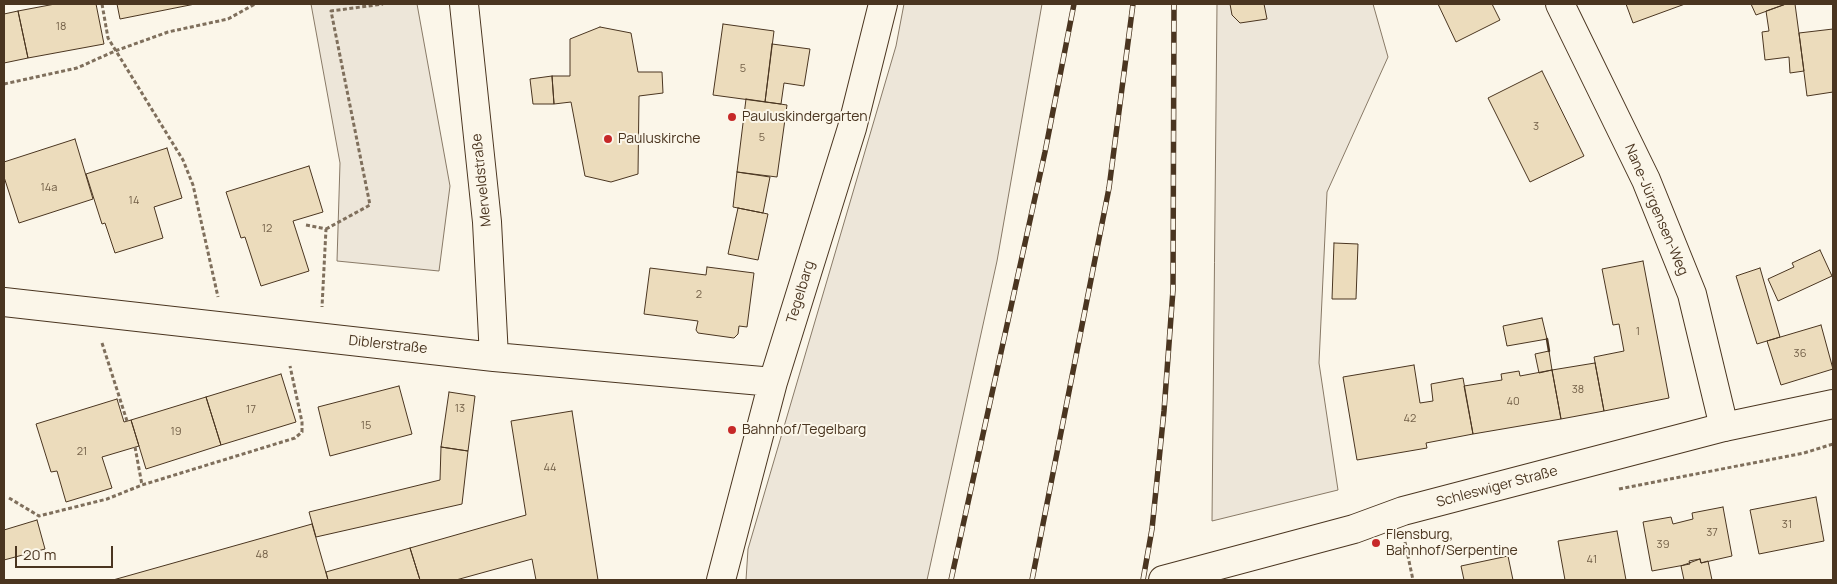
<!DOCTYPE html>
<html>
<head>
<meta charset="utf-8">
<style>
  body { margin:0 }
  #map { position:relative; width:1837px; height:584px; overflow:hidden; background:#fbf6e9; font-family:Manrope,sans-serif }
  canvas { display:block }
  .frame { position:absolute; inset:0; border:5px solid #4a3520; pointer-events:none }
  .scale { position:absolute; left:15px; top:546px; width:98px; height:22px; box-sizing:border-box; border:2px solid #4a3520; border-top:0; padding-left:6px; font-size:15px; line-height:18px; white-space:nowrap; color:#4a3520; -webkit-text-stroke:4px #fbf6e9; paint-order:stroke }
</style>
</head>
<body>
<div id="map">
<canvas width="1837" height="584"></canvas>
<div class="frame"></div>
<div class="scale">20 m</div>
</div>
<script>
const ctx = document.querySelector('canvas').getContext('2d');
ctx.lineJoin = 'round';
function paint(path, color) {
  ctx.fillStyle = color;
  ctx.fill(path, 'evenodd');
}
function shape(rows) {
  const path = new Path2D();
  for (const r of rows) {
    path.moveTo(r[0], r[1]);
    for (let i = 2; i < r.length; i += 2) path.lineTo(r[i], r[i + 1]);
  }
  return path;
}
function trace(path, color, width, dash) {
  ctx.strokeStyle = color;
  ctx.lineWidth = width;
  ctx.lineCap = dash ? 'butt' : 'round';
  ctx.setLineDash(dash || []);
  ctx.stroke(path);
}
function write(font, color, halo, rows, align = 'center') {
  ctx.font = font + ' Manrope,sans-serif';
  ctx.lineWidth = 4;
  ctx.setLineDash([]);
  ctx.textBaseline = 'middle';
  ctx.strokeStyle = halo;
  ctx.fillStyle = color;
  for (const [text, x, y, turn = 0] of rows) {
    ctx.save();
    ctx.translate(x, y);
    ctx.rotate((+turn || 0) * Math.PI / 180);
    ctx.textAlign = isNaN(turn) ? turn : align;
    if (halo) ctx.strokeText(text, 0, 0);
    ctx.fillText(text, 0, 0);
    ctx.restore();
  }
}
const green = shape([
  [311,4,417,4,450,186,439,271,337,261,340,163,311,4],
  [904,4,1042,4,997,261,927,580,746,580,748,549,896,46,904,4],
  [1217,4,1373,4,1388,57,1327,192,1319,363,1338,490,1212,521,1217,4]
]);
const building = shape([
  [55,4,96,4,104,44,28,58,18,11,55,4],
  [117,4,195,4,120,19,117,4],
  [1230,4,1264,4,1267,19,1240,23,1232,15,1230,4],
  [1438,4,1492,4,1500,20,1456,42,1438,4],
  [1626,4,1685,4,1633,23,1626,4],
  [1751,4,1786,4,1756,15,1751,4],
  [1786,4,1795,4,1804,71,1790,73,1789,57,1765,60,1762,32,1769,31,1766,11,1786,4],
  [18,11,28,58,4,63,4,14,18,11],
  [723,24,774,31,765,102,713,95,723,24],
  [600,27,631,33,638,72,662,72,663,93,639,96,638,174,611,182,585,176,571,102,554,104,552,76,570,76,570,39,600,27],
  [1833,29,1833,92,1807,96,1799,33,1833,29],
  [772,44,810,49,804,86,784,83,781,104,765,102,772,44],
  [1542,71,1584,156,1530,182,1488,98,1542,71],
  [552,76,554,104,533,104,530,79,552,76],
  [746,99,787,105,777,177,737,172,746,99],
  [75,139,93,199,19,223,4,177,4,162,75,139],
  [167,148,182,198,154,207,163,238,115,253,105,223,102,224,86,174,167,148],
  [309,166,323,212,293,221,309,271,261,286,245,237,241,238,226,192,309,166],
  [737,172,770,177,763,213,733,207,737,172],
  [738,208,768,214,758,260,728,254,738,208],
  [1334,243,1358,244,1356,299,1332,299,1334,243],
  [1820,250,1832,276,1778,301,1768,279,1794,267,1792,263,1820,250],
  [1643,261,1669,398,1604,411,1594,357,1624,351,1619,324,1613,325,1602,269,1643,261],
  [707,267,754,273,747,327,739,326,738,334,734,338,698,333,696,330,698,321,644,314,650,268,706,275,707,267],
  [1760,268,1780,337,1757,344,1736,276,1760,268],
  [1542,318,1547,339,1507,346,1503,326,1542,318],
  [1821,325,1833,369,1781,385,1767,341,1821,325],
  [1549,351,1552,370,1539,373,1535,354,1549,351],
  [1595,363,1604,411,1561,419,1552,370,1595,363],
  [1414,365,1420,403,1433,401,1431,384,1463,378,1473,434,1426,443,1427,448,1357,460,1343,377,1414,365],
  [1552,370,1561,419,1473,434,1464,386,1502,380,1501,374,1519,371,1520,376,1552,370],
  [281,374,296,422,221,445,206,397,281,374],
  [399,386,412,434,330,456,318,407,399,386],
  [449,392,475,396,468,451,441,447,449,392],
  [206,397,221,445,146,469,131,420,206,397],
  [117,399,124,422,131,420,139,446,102,457,112,488,66,502,57,471,51,472,36,424,117,399],
  [572,411,598,580,536,580,532,559,456,580,420,580,410,548,526,515,511,421,572,411],
  [441,447,468,451,462,504,316,537,309,512,440,480,441,447],
  [1816,497,1824,541,1759,554,1750,510,1816,497],
  [1723,507,1732,556,1701,563,1700,559,1689,561,1690,564,1652,571,1643,522,1671,517,1673,524,1693,519,1692,513,1723,507],
  [37,520,45,549,4,560,4,530,37,520],
  [312,524,328,580,113,580,312,524],
  [1617,531,1626,580,1565,580,1558,541,1617,531],
  [410,548,420,580,328,580,326,572,410,548],
  [1508,556,1513,580,1464,580,1461,566,1508,556],
  [1700,559,1701,563,1708,561,1712,580,1684,580,1681,566,1700,559]
]);
const path = shape([
  [102,4,108,38,183,160,193,185,218,297],
  [4,84,77,68,115,51,168,32,228,19,255,4],
  [306,225,326,229,322,307],
  [326,229,370,205,331,11,383,4],
  [102,343,127,421],
  [135,447,142,485],
  [1619,489,1804,453,1833,444],
  [9,498,39,516,107,499,142,485,295,438,302,432,302,422,290,366],
  [1405,542,1413,580]
]);
const minor = shape([
  [464,4,487,222,494,357],
  [1560,4,1646,180,1692,294,1724,427],
  [4,302,494,357,773,382],
  [721,580,773,382,852,128,883,4]
]);
const major = shape([
  [1163,580,1354,529,1403,511,1724,427,1833,404]
]);
const rail = shape([
  [951,580,1045,152,1074,4],
  [1032,580,1109,188,1133,4],
  [1143,580,1152,529,1164,411,1173,290,1174,4]
]);
const wall = shape([
  [1547,339,1549,351]
]);
const markers = [
  [732,117,5,"#c62828"],
  [608,139,5,"#c62828"],
  [732,430,5,"#c62828"],
  [1376,543,5,"#c62828"]
];
const numberNames = [
  ["18",61,27],
  ["5",743,69],
  ["3",1536,127],
  ["5",762,138],
  ["14a",49,188],
  ["14",134,201],
  ["12",267,229],
  ["2",699,295],
  ["1",1638,332],
  ["36",1800,354],
  ["38",1578,390],
  ["40",1513,402],
  ["13",460,409],
  ["17",251,410],
  ["42",1410,419],
  ["15",366,426],
  ["19",176,432],
  ["21",82,452],
  ["44",550,468],
  ["31",1787,525],
  ["37",1712,533],
  ["39",1663,545],
  ["48",262,555],
  ["41",1592,560]
];
const poiNames = [
  ["Pauluskindergarten",742,117],
  ["Pauluskirche",618,139],
  ["Bahnhof/Tegelbarg",742,430],
  ["Flensburg,",1386,535],
  ["Bahnhof/Serpentine",1386,551]
];
const streetNames = [
  ["Merveldstraße",482,180,-96],
  ["Nane-Jürgensen-Weg",1656,210,67],
  ["Tegelbarg",801,292,-73],
  ["Diblerstraße",388,345,6],
  ["Schleswiger Straße",1497,487,-15]
];
paint(green, '#ede6d9');
trace(green, '#887966', 1);
paint(building, '#ecdcbc');
trace(building, '#4a3520', 1);
trace(minor, '#4a3520', 30);
trace(major, '#4a3520', 30);
trace(path, '#7f6f5c', 3, [4, 2.5]);
trace(minor, '#fbf6e9', 28);
trace(major, '#fbf6e9', 28);
trace(rail, '#4a3520', 5.5);
trace(rail, '#fbf6e9', 4, [11]);
trace(wall, '#4a3520', 2.5);
for (const [x, y, r, color] of markers) {
  const dot = new Path2D();
  dot.arc(x, y, r, 0, 2 * Math.PI);
  ctx.fillStyle = color;
  ctx.fill(dot);
  trace(dot, '#fbf6e9', 2);
}
write('11px', '#725f47', null, numberNames);
write('14px', '#4a3520', '#fbf6e9', poiNames, 'left');
write('14px', '#4a3520', '#fbf6e9', streetNames);
</script>
</body>
</html>
